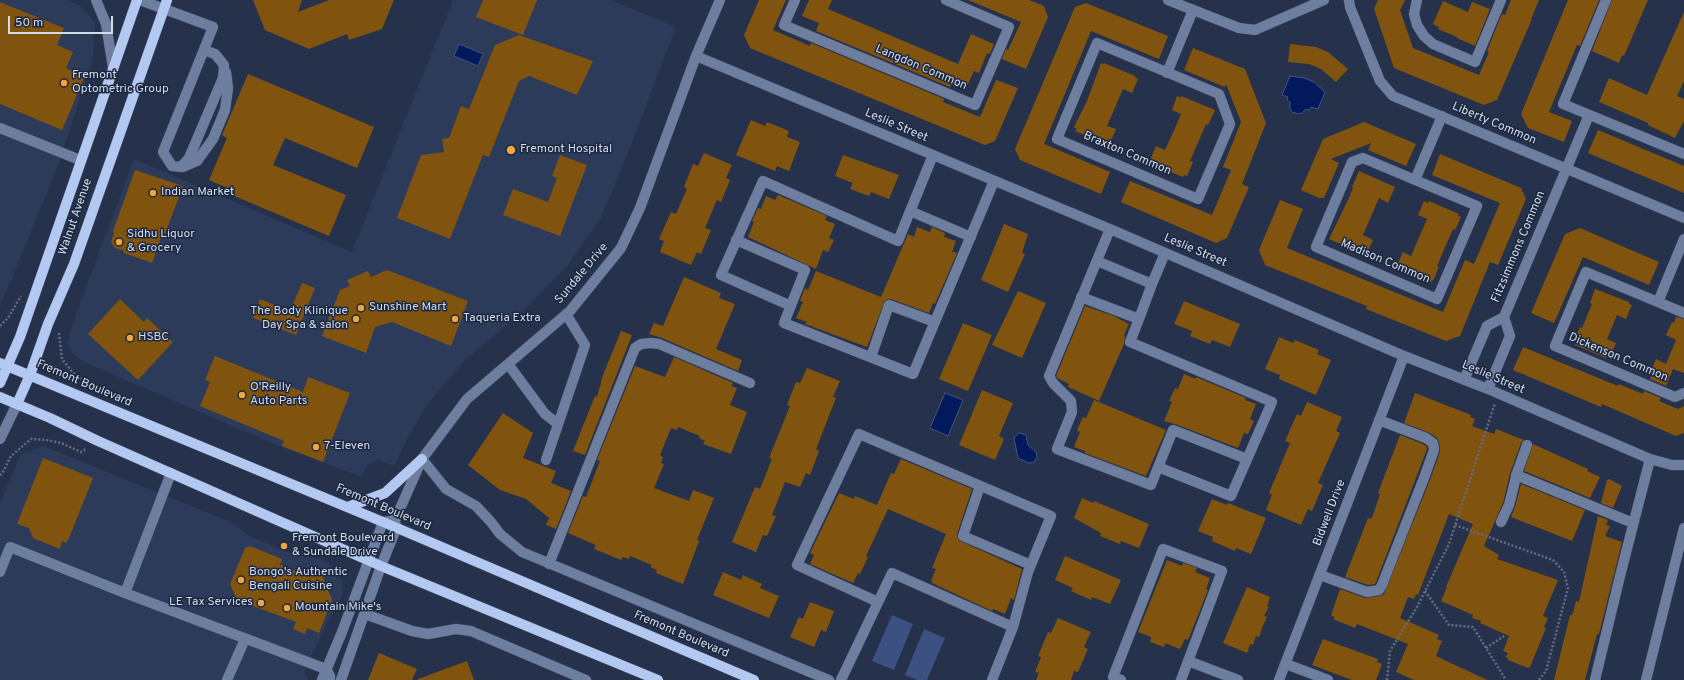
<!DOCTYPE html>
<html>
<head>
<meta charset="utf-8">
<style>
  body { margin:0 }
  #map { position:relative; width:1684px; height:680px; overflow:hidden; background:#26324b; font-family:Overpass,sans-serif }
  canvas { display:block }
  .scale { position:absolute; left:8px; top:16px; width:105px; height:18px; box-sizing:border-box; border:2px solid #d2dbeb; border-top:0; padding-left:5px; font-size:12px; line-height:14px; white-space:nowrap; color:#d2dbeb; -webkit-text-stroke:3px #1c2840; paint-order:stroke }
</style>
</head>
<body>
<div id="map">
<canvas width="1684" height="680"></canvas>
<div class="scale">50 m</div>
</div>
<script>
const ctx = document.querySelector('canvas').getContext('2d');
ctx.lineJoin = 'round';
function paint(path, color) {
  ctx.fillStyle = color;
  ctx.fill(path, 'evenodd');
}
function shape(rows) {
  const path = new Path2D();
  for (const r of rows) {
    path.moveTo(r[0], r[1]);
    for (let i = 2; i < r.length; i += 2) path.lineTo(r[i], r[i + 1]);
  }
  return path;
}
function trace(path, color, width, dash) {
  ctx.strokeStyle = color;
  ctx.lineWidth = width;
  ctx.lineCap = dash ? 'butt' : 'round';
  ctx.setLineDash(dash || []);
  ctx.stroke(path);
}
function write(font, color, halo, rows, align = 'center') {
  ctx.font = font + ' Overpass,sans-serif';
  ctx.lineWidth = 3;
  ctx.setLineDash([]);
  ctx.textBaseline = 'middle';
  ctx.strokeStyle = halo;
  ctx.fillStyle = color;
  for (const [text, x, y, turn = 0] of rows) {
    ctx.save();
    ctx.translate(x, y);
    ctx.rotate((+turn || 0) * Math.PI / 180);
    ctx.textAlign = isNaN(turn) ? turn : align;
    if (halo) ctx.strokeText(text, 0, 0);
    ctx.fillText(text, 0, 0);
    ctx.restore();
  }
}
const built = shape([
  [0,0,67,0,79,5,88,14,95,23,95,33,93,57,59,163,0,307],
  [453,0,611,0,676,27,633,140,601,218,567,266,520,314,466,359,429,402,407,439,394,466,379,460,367,465,362,477,279,446,86,363,73,354,68,343,71,328,134,159,352,252],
  [43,446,231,522,251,537,295,555,323,559,330,565,337,572,342,581,343,591,341,600,337,608,329,618,304,672,308,680,0,680,0,503,21,454]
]);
const green = shape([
  [892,615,913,624,894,670,872,661],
  [924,629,945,638,927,680,917,680,905,675]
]);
const water = shape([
  [459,44,483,54,478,66,454,56,459,44],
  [1290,76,1304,78,1314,82,1325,92,1318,109,1311,107,1309,110,1306,109,1302,113,1299,114,1292,112,1290,109,1290,102,1287,100,1288,97,1282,95,1290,76],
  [945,393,963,400,948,436,930,428,945,393],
  [1019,433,1026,435,1028,445,1036,452,1037,457,1034,462,1029,463,1018,458,1014,438,1019,433]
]);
const building = shape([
  [253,0,302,0,298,12,329,0,394,0,382,29,349,40,347,34,309,49,265,30],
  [483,0,537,0,523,35,476,17],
  [759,0,786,0,773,30,810,46,811,43,944,99,943,102,980,117,996,80,1018,88,995,141,985,145,750,48,744,35],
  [809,0,832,0,828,9,958,64,971,34,994,44,990,54,987,53,979,73,974,71,967,86,953,80,950,87,816,31,819,23,802,16],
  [968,0,1029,0,1044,6,1048,17,1026,69,1002,59,1006,49,1008,50,1021,22],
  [1378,0,1405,0,1400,10,1413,48,1479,75,1489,52,1487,51,1502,14,1505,15,1511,0,1539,0,1531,19,1532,19,1497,100,1484,105,1394,68,1374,9],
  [1568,0,1599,0,1580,46,1577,45,1549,112,1572,121,1564,142,1528,128,1521,114],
  [1612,0,1648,0,1624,56,1622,55,1619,63,1592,51],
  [1443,1,1468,12,1472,2,1490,9,1475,46,1457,38,1457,37,1438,29,1439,27,1433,24],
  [0,2,64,28,57,45,73,52,66,68,85,76,62,130,0,104],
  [1086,3,1168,36,1159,59,1091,31,1044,144,1110,172,1101,194,1020,160,1015,149,1075,7],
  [1684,12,1684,81,1677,96,1684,99,1684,121,1675,138,1648,125,1648,123,1599,102,1609,78,1647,95],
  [519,35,593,61,577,95,529,76,519,81,489,157,483,155,450,239,397,218,421,155,444,152,442,139,449,138,461,106,469,109,495,45],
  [1290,44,1316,47,1328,52,1348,69,1336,82,1321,69,1309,64,1288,62],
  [1193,48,1245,69,1266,123,1242,184,1249,187,1227,238,1216,243,1121,202,1130,181,1212,215,1231,170,1223,167,1241,122,1226,84,1225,87,1184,70],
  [1101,63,1104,64,1104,63,1135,76,1135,77,1138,79,1132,93,1123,89,1107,126,1116,129,1110,143,1107,142,1106,144,1075,131,1077,129,1074,127,1087,101],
  [248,74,374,127,357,168,285,138,273,165,346,195,329,236,225,192,227,188,209,180,227,138,222,135],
  [1177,96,1181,98,1181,96,1215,110,1208,125,1206,124,1190,161,1193,162,1187,176,1184,175,1183,177,1152,164,1154,162,1150,160,1156,146,1165,150,1176,126,1181,114,1172,110],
  [751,120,765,126,767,122,789,131,787,137,800,142,789,171,777,166,775,171,736,155],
  [1364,122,1416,144,1406,166,1368,150,1371,143,1331,159,1339,163,1324,198,1319,198,1301,190,1323,139],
  [1598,130,1684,166,1684,193,1588,153],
  [704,153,732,165,726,178,730,180,721,202,717,200,705,228,711,230,701,254,697,252,691,265,660,252,664,241,659,239,671,212,676,214,687,189,684,187,693,164,698,166],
  [1440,154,1521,188,1526,199,1498,265,1490,262,1460,336,1446,341,1366,309,1367,306,1265,265,1259,250,1280,200,1303,209,1287,248,1443,312,1465,260,1474,264,1500,203,1432,175],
  [560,155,587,165,560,236,503,215,513,189,548,202,557,178,552,176],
  [843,155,899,175,889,199,871,192,869,196,850,189,853,183,835,176],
  [135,170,183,186,165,234,163,232,152,263,124,253,123,250,117,249,114,247,111,242,114,233,113,231],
  [1359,171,1395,187,1388,203,1379,198,1363,235,1373,240,1366,255,1329,239,1348,200,1353,188,1352,187],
  [778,195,827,216,825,220,835,224,829,238,834,240,828,252,823,250,816,269,748,237,754,222,752,221,758,208,761,209,766,196,775,200],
  [1424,201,1428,203,1429,201,1459,214,1458,216,1461,217,1455,230,1453,229,1437,266,1439,267,1433,281,1432,280,1431,282,1396,267,1403,252,1411,256,1427,219,1418,215],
  [1004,224,1028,234,1022,253,1025,254,1008,292,981,280],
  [917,227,930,232,932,227,945,233,944,237,956,241,952,252,957,253,935,304,933,303,929,313,891,299,885,300,867,347,805,324,807,322,796,318,803,302,800,301,805,288,808,290,816,271,881,297,908,234,914,237],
  [1580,228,1659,262,1649,285,1583,257,1554,323,1531,313,1565,234],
  [387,270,468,301,451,346,392,322,375,327,366,353,322,336,340,290,350,286,347,280,368,271,371,277],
  [684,277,721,293,719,298,735,304,716,349,742,360,738,371,662,338,649,334,654,323,663,326],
  [302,283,315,288,296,335,253,318,260,299,290,311],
  [1595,289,1629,302,1629,304,1632,305,1626,319,1617,315,1607,339,1616,343,1610,357,1607,355,1606,358,1575,345,1576,342,1574,341,1580,327,1582,328,1592,304,1590,303],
  [1018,291,1046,303,1022,358,992,345],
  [120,299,144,322,147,318,173,342,138,380,88,334],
  [1184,301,1240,324,1230,347,1212,340,1210,344,1190,336,1192,331,1174,324],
  [1085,306,1114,316,1129,324,1124,335,1125,336,1124,344,1099,401,1068,387,1069,384,1059,379,1056,376],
  [1676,317,1684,319,1684,373,1673,369,1666,386,1650,379,1652,374,1650,373,1656,359,1666,364,1676,340,1666,335,1672,322,1674,323],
  [963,323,992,335,968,391,939,379],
  [621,331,632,335,585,455,573,451,595,396,597,397,603,375],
  [1279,337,1293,343,1295,340,1319,350,1317,354,1331,360,1316,395,1279,379,1280,375,1265,369],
  [1523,347,1618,386,1619,384,1643,394,1644,391,1661,398,1659,401,1678,409,1684,406,1684,433,1676,436,1602,404,1601,407,1513,370],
  [215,356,303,392,308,377,350,393,323,462,282,446,284,441,200,406,210,382,205,380],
  [674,357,733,383,731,386,737,388,730,405,747,412,731,454,703,444,705,441,699,438,700,436,678,427,677,430,671,428,660,455,663,457,661,463,664,464,654,488,689,501,693,490,714,498,697,540,699,541,683,584,656,573,657,570,650,567,652,565,630,556,629,559,623,557,621,560,594,549,596,545,568,533,583,496,586,497,600,461,597,460,635,366,665,377],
  [807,368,840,381,833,397,836,398,816,449,819,451,810,475,806,473,800,487,785,482,772,515,776,516,767,536,763,535,756,552,732,542,755,487,760,489,772,459,769,458,790,406,787,405,796,382,800,383],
  [1184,374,1196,379,1196,377,1246,398,1245,400,1256,404,1250,419,1254,421,1248,434,1244,433,1238,448,1175,424,1164,421,1172,402,1169,401,1175,388,1178,389],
  [982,390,1013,403,999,436,1004,439,995,460,959,445],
  [1415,393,1471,415,1470,417,1475,419,1472,426,1494,434,1496,429,1524,440,1521,443,1510,473,1503,503,1484,546,1499,555,1497,559,1558,580,1543,616,1548,618,1544,627,1546,628,1530,667,1528,668,1508,660,1508,658,1506,657,1508,653,1503,651,1509,636,1480,623,1481,621,1472,618,1473,615,1441,601,1447,587,1446,587,1473,524,1449,514,1418,595,1416,594,1414,599,1408,597,1400,618,1439,635,1437,639,1442,641,1436,656,1487,680,1414,680,1396,672,1408,644,1357,624,1355,628,1335,620,1334,619,1334,617,1331,615,1340,589,1365,598,1380,596,1384,594,1430,480,1440,452,1439,442,1437,438,1430,433,1404,423],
  [1094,400,1166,430,1146,476,1085,453,1085,451,1074,447,1080,432,1077,430,1083,417,1086,418],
  [1307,402,1342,417,1336,431,1340,433,1318,483,1323,485,1312,511,1308,509,1301,525,1266,510,1272,495,1269,493,1290,443,1285,441,1297,414,1301,416],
  [503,413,533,433,523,458,556,471,551,483,571,491,556,529,546,525,549,518,526,499,500,490,468,465],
  [1400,435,1423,444,1427,447,1427,449,1376,582,1375,584,1368,585,1345,577,1368,518,1371,519,1373,515,1380,494,1378,493],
  [1533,444,1588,469,1587,471,1600,477,1590,498,1524,471],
  [43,458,93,478,69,538,66,543,62,541,60,549,33,538,29,528,17,524],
  [901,459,972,489,957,534,958,540,1022,569,1014,600,1011,598,1005,614,993,609,992,611,932,583,932,582,931,581,936,569,932,568,946,534,888,509,866,556,868,557,860,574,858,573,853,583,810,564,814,555,810,553,839,493,854,499,855,496,877,505,891,473,894,474],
  [1609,479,1622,486,1613,508,1601,503,1607,480],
  [1521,484,1585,510,1572,541,1511,517,1515,507],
  [1082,498,1093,503,1094,501,1149,524,1139,548,1121,541,1120,544,1100,536,1101,533,1074,518],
  [1212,499,1227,505,1228,503,1266,518,1251,554,1236,548,1235,551,1212,541,1213,537,1198,531],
  [1598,516,1608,520,1606,525,1610,526,1605,536,1622,542,1599,634,1597,634,1585,680,1554,680,1570,615,1572,615,1573,613,1576,601,1579,602],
  [250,546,282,559,280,565,310,577,312,571,322,575,332,600,319,633,307,628,305,634,293,629,296,622,237,600,230,584,245,548],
  [1065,556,1121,580,1110,604,1092,597,1091,600,1071,591,1073,588,1055,580],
  [1167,560,1182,566,1183,563,1197,568,1195,572,1210,578,1206,589,1208,590,1188,640,1185,639,1180,649,1165,643,1164,647,1150,642,1151,637,1138,632],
  [723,572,741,580,743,575,762,584,760,588,779,596,769,618,713,595],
  [1247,587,1270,597,1267,606,1269,607,1264,616,1267,617,1262,628,1259,637,1256,636,1253,645,1250,644,1247,653,1223,643],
  [810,602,834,611,826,632,821,630,814,647,790,637,799,617,803,619],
  [1058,618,1091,632,1084,647,1088,649,1078,672,1074,671,1071,680,1036,680,1039,673,1035,672,1041,657,1038,656,1048,632,1051,633],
  [1323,639,1378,659,1377,662,1382,664,1376,680,1352,680,1312,665],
  [379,653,417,669,412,680,368,680],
  [467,661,474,680,418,680,418,679]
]);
const path = shape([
  [0,326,8,318,21,296],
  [59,333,62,359,73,373,86,382,93,384,94,389],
  [0,475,2,474,11,456,31,439,47,440,61,443,81,452,86,449],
  [1455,525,1553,560,1564,572,1568,588,1546,671,1539,680],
  [1425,591,1449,625,1473,627,1506,680],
  [1486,648,1504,636],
  [1387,680,1390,651,1417,607,1449,544,1495,403]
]);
const minor = shape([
  [96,0,106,24,113,68],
  [140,0,213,27,163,152,172,166,181,167,189,158,223,78,224,65,215,54,204,50],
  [795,0,784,25,975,105,1009,27,946,0],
  [1168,0,1239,28,1255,30,1324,0],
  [1349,0,1350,7,1380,81,1393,96,1684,218],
  [1417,0,1414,14,1417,25,1424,36,1433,44,1475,62,1501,0],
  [1606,0,1563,104,1684,154],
  [1097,43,1219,94,1230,124,1198,199,1057,139,1097,43],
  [696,56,1110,229,1404,356,1488,389,1650,459,1672,465,1684,465],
  [1167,73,1193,10],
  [0,128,80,160],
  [1363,158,1477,206,1437,299,1316,247,1352,162,1363,158],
  [183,167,197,161,213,139,225,110,228,88,226,72],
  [1415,180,1442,116],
  [910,211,971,237],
  [1110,229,1049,376,1053,383,1071,401,1072,412,1057,449,1151,485,1173,430,1247,459],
  [736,240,805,270,784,323,913,374,994,181],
  [1097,261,1152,284,1139,319],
  [1152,284,1165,253],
  [1081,297,1139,319,1130,342,1272,402,1231,496,1158,467],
  [1658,302,1684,239],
  [791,306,721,275,763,181,898,241,933,155],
  [1684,313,1586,272,1555,346,1675,397,1684,393],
  [871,357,889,305,935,322],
  [508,364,545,414,558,424],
  [1464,380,1487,326,1504,317],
  [1488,389,1510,336,1504,317,1589,115],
  [0,439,17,404],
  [422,459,446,489,476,506,491,522,500,534,522,552,829,680],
  [546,460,585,345,566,314],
  [1516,475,1633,523],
  [980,486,963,536,1031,565],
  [1501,522,1509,505,1517,473,1527,445],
  [549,564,635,348,641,344,651,343,659,344,750,383],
  [0,572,10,547,125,593,326,669,330,676,330,680],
  [1320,575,1367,592,1379,590,1382,585,1424,478,1434,450,1433,443,1426,438,1379,420],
  [125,593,171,473],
  [878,602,797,565,859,434,1051,516,1028,572,1013,627,992,680],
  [365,614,412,631,428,634,456,629,471,631,586,680],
  [1188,661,1238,680],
  [1286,664,1328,680],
  [227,680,245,639],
  [322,680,342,632,383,522,391,521],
  [341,680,381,566,396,529,395,520,422,459,467,399,570,311,621,248,640,208,696,56,720,0],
  [841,680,892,573,1013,627],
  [1121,680,1113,677,1163,549,1222,571,1181,680],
  [1279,680,1404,356],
  [1595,680,1620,576,1650,459],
  [1646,680,1684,528]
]);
const major = shape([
  [0,363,383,522,754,680],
  [0,383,20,337,137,0],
  [0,397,50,418,98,441,381,566,658,680],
  [17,404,30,375,48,324,74,264,167,0],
  [348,507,385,493,422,459]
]);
const markers = [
  [64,83,4,"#f0a63e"],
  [511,150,5,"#f0a63e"],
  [153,193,4,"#f0a63e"],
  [119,242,4,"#f0a63e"],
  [361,308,4,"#f0a63e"],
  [356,319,4,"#f0a63e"],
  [455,319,4,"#f0a63e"],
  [130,338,4,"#f0a63e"],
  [242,395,4,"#f0a63e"],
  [316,447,4,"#f0a63e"],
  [284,546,4,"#f0a63e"],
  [241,580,4,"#f0a63e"],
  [261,603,4,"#f0a63e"],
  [287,608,4,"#f0a63e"]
];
const streetNames = [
  ["Langdon Common",921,68,23],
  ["Liberty Common",1494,124,23],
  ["Leslie Street",896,126,23],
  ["Braxton Common",1127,154,23],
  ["Walnut Avenue",76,217,-71],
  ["Fitzsimmons Common",1519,247,-67],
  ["Leslie Street",1195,251,23],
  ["Madison Common",1385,262,23],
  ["Sundale Drive",582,274,-50],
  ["Dickenson Common",1618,358,23],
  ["Leslie Street",1493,378,23],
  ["Fremont Boulevard",84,384,23],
  ["Fremont Boulevard",383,508,23],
  ["Bidwell Drive",1330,513,-69],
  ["Fremont Boulevard",681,635,23]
];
const poiNames = [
  ["Fremont",72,76],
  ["Optometric Group",72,90],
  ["Fremont Hospital",520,150],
  ["Indian Market",161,193],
  ["Sidhu Liquor",127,235],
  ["& Grocery",127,249],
  ["Sunshine Mart",369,308],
  ["The Body Klinique",348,312,"right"],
  ["Day Spa & salon",348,326,"right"],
  ["Taqueria Extra",463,319],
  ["HSBC",138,338],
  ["O'Reilly",250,388],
  ["Auto Parts",250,402],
  ["7-Eleven",324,447],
  ["Fremont Boulevard",292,539],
  ["& Sundale Drive",292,553],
  ["Bongo's Authentic",249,573],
  ["Bengali Cuisine",249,587],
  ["LE Tax Services",253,603,"right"],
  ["Mountain Mike's",295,608]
];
paint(built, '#2c3b59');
paint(green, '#3a5182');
paint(water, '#02195c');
trace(water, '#405387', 1);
paint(building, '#80540e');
trace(minor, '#424d65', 11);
trace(major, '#424d65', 11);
trace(path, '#616c82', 2.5, [2, 2]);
trace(minor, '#6d7e9f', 10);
trace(major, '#b4c9f2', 10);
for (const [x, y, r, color] of markers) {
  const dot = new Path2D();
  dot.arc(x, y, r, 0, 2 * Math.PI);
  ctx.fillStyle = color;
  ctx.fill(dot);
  trace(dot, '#1c2840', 1.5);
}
write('12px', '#d2dbeb', '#1c2840', streetNames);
write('12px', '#d2dbeb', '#1c2840', poiNames, 'left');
</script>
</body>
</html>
